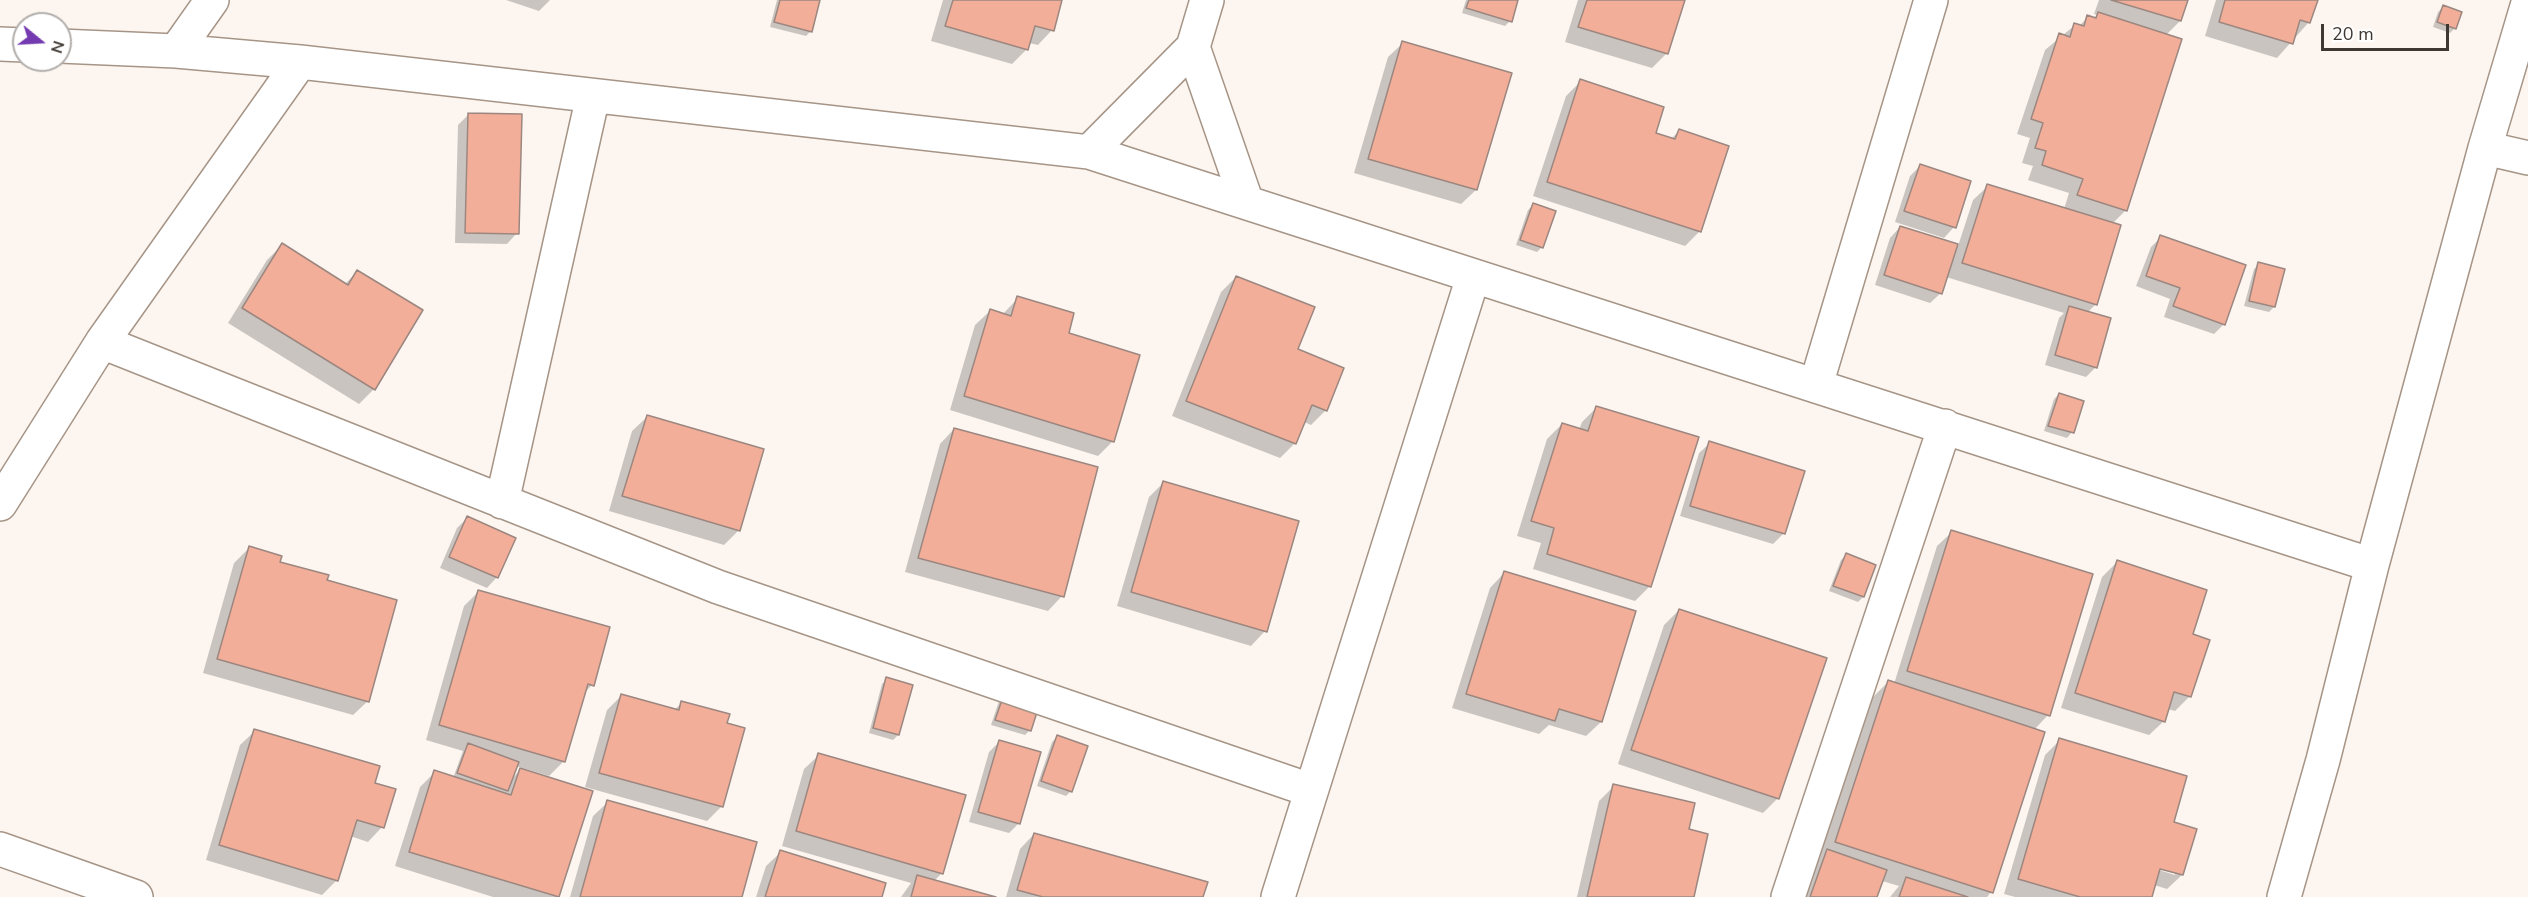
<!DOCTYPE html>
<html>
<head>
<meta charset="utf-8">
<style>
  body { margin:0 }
  #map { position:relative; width:2528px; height:897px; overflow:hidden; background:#fdf6f0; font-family:"Nunito Sans",sans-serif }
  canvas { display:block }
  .north { position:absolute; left:12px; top:12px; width:60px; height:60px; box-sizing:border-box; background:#fff; border:2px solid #b2afad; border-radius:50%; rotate:108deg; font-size:16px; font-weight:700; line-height:24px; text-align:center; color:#3f3832 }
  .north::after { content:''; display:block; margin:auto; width:21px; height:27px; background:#743ab0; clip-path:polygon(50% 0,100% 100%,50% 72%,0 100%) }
  .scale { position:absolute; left:2321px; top:24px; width:128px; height:27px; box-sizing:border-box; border:3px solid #3f3832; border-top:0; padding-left:8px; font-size:18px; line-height:21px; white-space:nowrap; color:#3f3832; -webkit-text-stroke:4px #fff; paint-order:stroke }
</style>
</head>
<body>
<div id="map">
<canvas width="2528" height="897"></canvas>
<div class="north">N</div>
<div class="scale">20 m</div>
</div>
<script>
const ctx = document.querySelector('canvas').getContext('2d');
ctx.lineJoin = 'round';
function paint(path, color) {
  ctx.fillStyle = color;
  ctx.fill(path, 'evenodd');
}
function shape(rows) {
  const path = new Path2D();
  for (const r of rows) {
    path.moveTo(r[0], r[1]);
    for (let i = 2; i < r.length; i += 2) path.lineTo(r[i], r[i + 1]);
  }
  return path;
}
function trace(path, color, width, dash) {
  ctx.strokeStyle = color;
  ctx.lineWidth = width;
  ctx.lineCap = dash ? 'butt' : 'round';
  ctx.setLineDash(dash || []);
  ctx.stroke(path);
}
const shadow = shape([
  [506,0,550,0,539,11],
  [777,0,819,0,811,31,806,36,770,27],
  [943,0,1061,0,1052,30,1038,45,1029,43,1027,49,1012,64,931,41],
  [1466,0,1517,0,1510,21,1505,26,1462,13],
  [1578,0,1683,0,1667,53,1652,68,1565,42],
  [2099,0,2186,0,2180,21,2166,35,2126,210,2112,224,2096,304,2087,313,2096,367,2086,377,2045,365,2059,318,2064,313,1946,277,1941,293,1930,303,1875,285,1890,238,1900,227,1958,246,1973,200,1988,186,2064,209,2069,193,2028,180,2033,166,2022,163,2030,138,2017,134,2045,50,2075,25,2079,26,2088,17,2093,19,2097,15,2094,14],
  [2216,0,2316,0,2309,22,2277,58,2205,36],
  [2443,7,2455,28,2450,33,2433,27,2438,12],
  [1403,43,1476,190,1461,204,1354,173,1388,57],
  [1581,81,1654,134,1671,139,1679,131,1700,231,1685,246,1533,196,1566,96],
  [468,115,517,233,507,244,455,243,458,125],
  [1920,166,1954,227,1944,238,1895,222,1910,176],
  [1533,205,1542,247,1537,252,1516,245,1528,210],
  [2161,237,2224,324,2214,334,2164,317,2170,299,2136,286,2151,247],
  [282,245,344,285,358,271,374,389,359,404,228,323,267,260],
  [2259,264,2274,307,2269,312,2244,306,2254,269],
  [1236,277,1296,350,1326,410,1311,425,1304,422,1295,443,1280,458,1172,416,1221,292],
  [1018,298,1067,334,1113,441,1098,456,950,410,975,325,990,311,1002,315],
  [2059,394,2072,432,2067,438,2044,431,2054,399],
  [1597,407,1650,586,1635,601,1533,569,1541,543,1517,536,1547,439,1562,424,1579,430,1582,422],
  [647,417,739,530,724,545,609,511,632,431],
  [954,429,1062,596,1048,611,905,572,940,444],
  [1710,443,1803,472,1783,534,1773,544,1680,516,1699,453],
  [1164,482,1265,631,1251,646,1117,606,1149,497],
  [467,518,497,577,487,588,440,568,457,528],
  [1952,532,2048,715,2034,730,1991,892,1987,897,1890,897,1899,886,1882,881,1876,897,1804,897,1870,700,1888,682,1894,684,1937,546],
  [249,548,325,581,368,701,353,715,203,673,234,563],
  [1846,555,1874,566,1863,597,1858,602,1829,591,1841,560],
  [2117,562,2191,635,2190,696,2175,711,2168,709,2164,721,2149,735,2061,708,2102,577],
  [1504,573,1601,722,1586,736,1549,725,1539,734,1452,708,1490,588],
  [479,591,592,685,583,694,564,761,549,776,516,766,511,780,520,770,591,792,558,897,493,897,395,866,420,787,435,772,453,778,463,751,426,740,464,606],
  [1679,610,1778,798,1763,813,1618,764,1664,625],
  [887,679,898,735,893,740,869,733,882,684],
  [621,696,674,710,682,703,725,724,722,806,707,821,585,787,607,710],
  [1004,696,1030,730,1025,735,991,725,999,701],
  [255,731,373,784,382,827,368,842,350,836,337,880,322,895,206,860,240,745],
  [1057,737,1071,791,1066,796,1037,786,1052,742],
  [2060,740,2172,824,2182,875,2167,889,2154,885,2150,897,2015,897,2004,894,2045,755],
  [2153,865,2175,871,2175,875,2152,868],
  [1000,741,1019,823,1009,833,969,822,989,752],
  [819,755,942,873,934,881,990,897,901,897,911,883,782,846,804,769],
  [1614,786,1687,830,1692,897,1577,897,1599,801],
  [608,802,741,897,570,897,593,816],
  [1034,834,1202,897,1006,897,1020,849],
  [781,852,880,897,756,897,766,866]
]);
const building = shape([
  [780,0,820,0,812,32,774,22,780,0],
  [953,0,1062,0,1054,31,1035,26,1028,50,945,26,953,0],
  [1469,0,1518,0,1512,22,1466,8,1469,0],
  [1587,0,1685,0,1668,54,1578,27,1587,0],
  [2111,0,2188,0,2181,21,2111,0],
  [2225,0,2318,0,2310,23,2300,20,2293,44,2219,22,2225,0],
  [2443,5,2462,12,2456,29,2437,22,2443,5],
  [2098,12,2182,39,2127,211,2077,195,2083,179,2042,165,2046,151,2035,148,2043,123,2031,119,2059,33,2070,37,2074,23,2084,26,2087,15,2096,18,2098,12],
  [1402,41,1512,73,1477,190,1368,159,1402,41],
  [1580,79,1664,107,1656,133,1675,139,1679,129,1729,146,1701,232,1547,182,1580,79],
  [468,113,522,114,519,234,465,233,468,113],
  [1920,164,1971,181,1956,228,1904,211,1920,164],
  [1987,184,2121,225,2097,305,1962,263,1987,184],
  [1533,203,1556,211,1543,248,1520,240,1533,203],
  [1900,226,1958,244,1942,294,1884,275,1900,226],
  [2160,235,2246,265,2225,325,2173,306,2180,288,2146,276,2160,235],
  [282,243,348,285,357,270,423,310,375,390,242,308,282,243],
  [2258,262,2285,269,2275,307,2249,301,2258,262],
  [1236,276,1315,307,1298,349,1344,368,1327,411,1312,405,1296,444,1186,401,1236,276],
  [1017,296,1074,313,1069,333,1140,355,1114,442,964,396,990,309,1011,316,1017,296],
  [2069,306,2111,318,2097,368,2055,355,2069,306],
  [2059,393,2084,401,2074,433,2048,426,2059,393],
  [1596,406,1699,437,1651,587,1547,554,1554,528,1531,521,1562,423,1588,431,1596,406],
  [647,415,764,449,740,531,622,496,647,415],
  [954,428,1098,467,1064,597,918,558,954,428],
  [1709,441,1805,471,1785,534,1690,506,1709,441],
  [1163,481,1299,521,1267,632,1131,592,1163,481],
  [467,516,516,538,498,578,449,557,467,516],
  [1951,530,2093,574,2050,716,1907,671,1951,530],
  [249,546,282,556,280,562,329,575,327,580,397,600,369,702,217,659,249,546],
  [1846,553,1876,565,1864,597,1833,586,1846,553],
  [2117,560,2207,590,2193,634,2210,640,2191,697,2174,692,2165,722,2075,693,2117,560],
  [1504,571,1636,611,1602,722,1559,709,1555,721,1466,694,1504,571],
  [478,590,610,627,594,686,588,684,565,762,439,725,478,590],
  [1679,609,1827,658,1779,799,1631,750,1679,609],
  [886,677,913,685,899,735,873,728,886,677],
  [1888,680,2045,732,1993,893,1835,842,1888,680],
  [621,694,679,710,681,701,730,714,727,723,745,728,723,807,599,773,621,694],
  [1004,694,1039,706,1031,731,995,720,1004,694],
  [254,729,380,766,375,783,396,789,384,828,357,820,338,881,219,845,254,729],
  [1057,735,1088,746,1072,792,1041,781,1057,735],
  [2059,738,2187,776,2174,822,2197,829,2183,875,2160,869,2152,897,2080,897,2018,879,2059,738],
  [999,740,1041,752,1020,824,978,812,999,740],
  [468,743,519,762,508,791,457,773,468,743],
  [818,753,966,795,943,874,796,831,818,753],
  [520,768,593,791,559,897,409,852,434,770,511,795,520,768],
  [1613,784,1695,803,1689,829,1708,834,1694,897,1587,897,1613,784],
  [607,800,757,842,742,897,580,897,607,800],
  [1034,833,1208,882,1203,897,1043,897,1017,890,1034,833],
  [1827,849,1887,870,1877,897,1810,897,1827,849],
  [780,850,886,883,882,897,765,897,780,850],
  [917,875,996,897,911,897,917,875],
  [1906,877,1968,897,1899,897,1906,877]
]);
const minor = shape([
  [0,44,24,45],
  [60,46,176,51,300,62,1089,152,2372,565],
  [1193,47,1247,203],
  [176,51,212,0],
  [2485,148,2528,158],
  [1089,152,1193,47,1207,0],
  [102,342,718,587,1310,790],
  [1816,385,1931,0],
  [502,502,593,96],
  [0,504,102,342,300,62],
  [0,849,136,897],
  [1278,897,1473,277],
  [1788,897,1945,426],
  [2284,897,2323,760,2372,565,2485,148,2528,3]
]);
paint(shadow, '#0003');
paint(building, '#f2ae98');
trace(building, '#9c8780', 1.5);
trace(minor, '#a69587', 36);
trace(minor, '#fff', 33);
</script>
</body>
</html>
